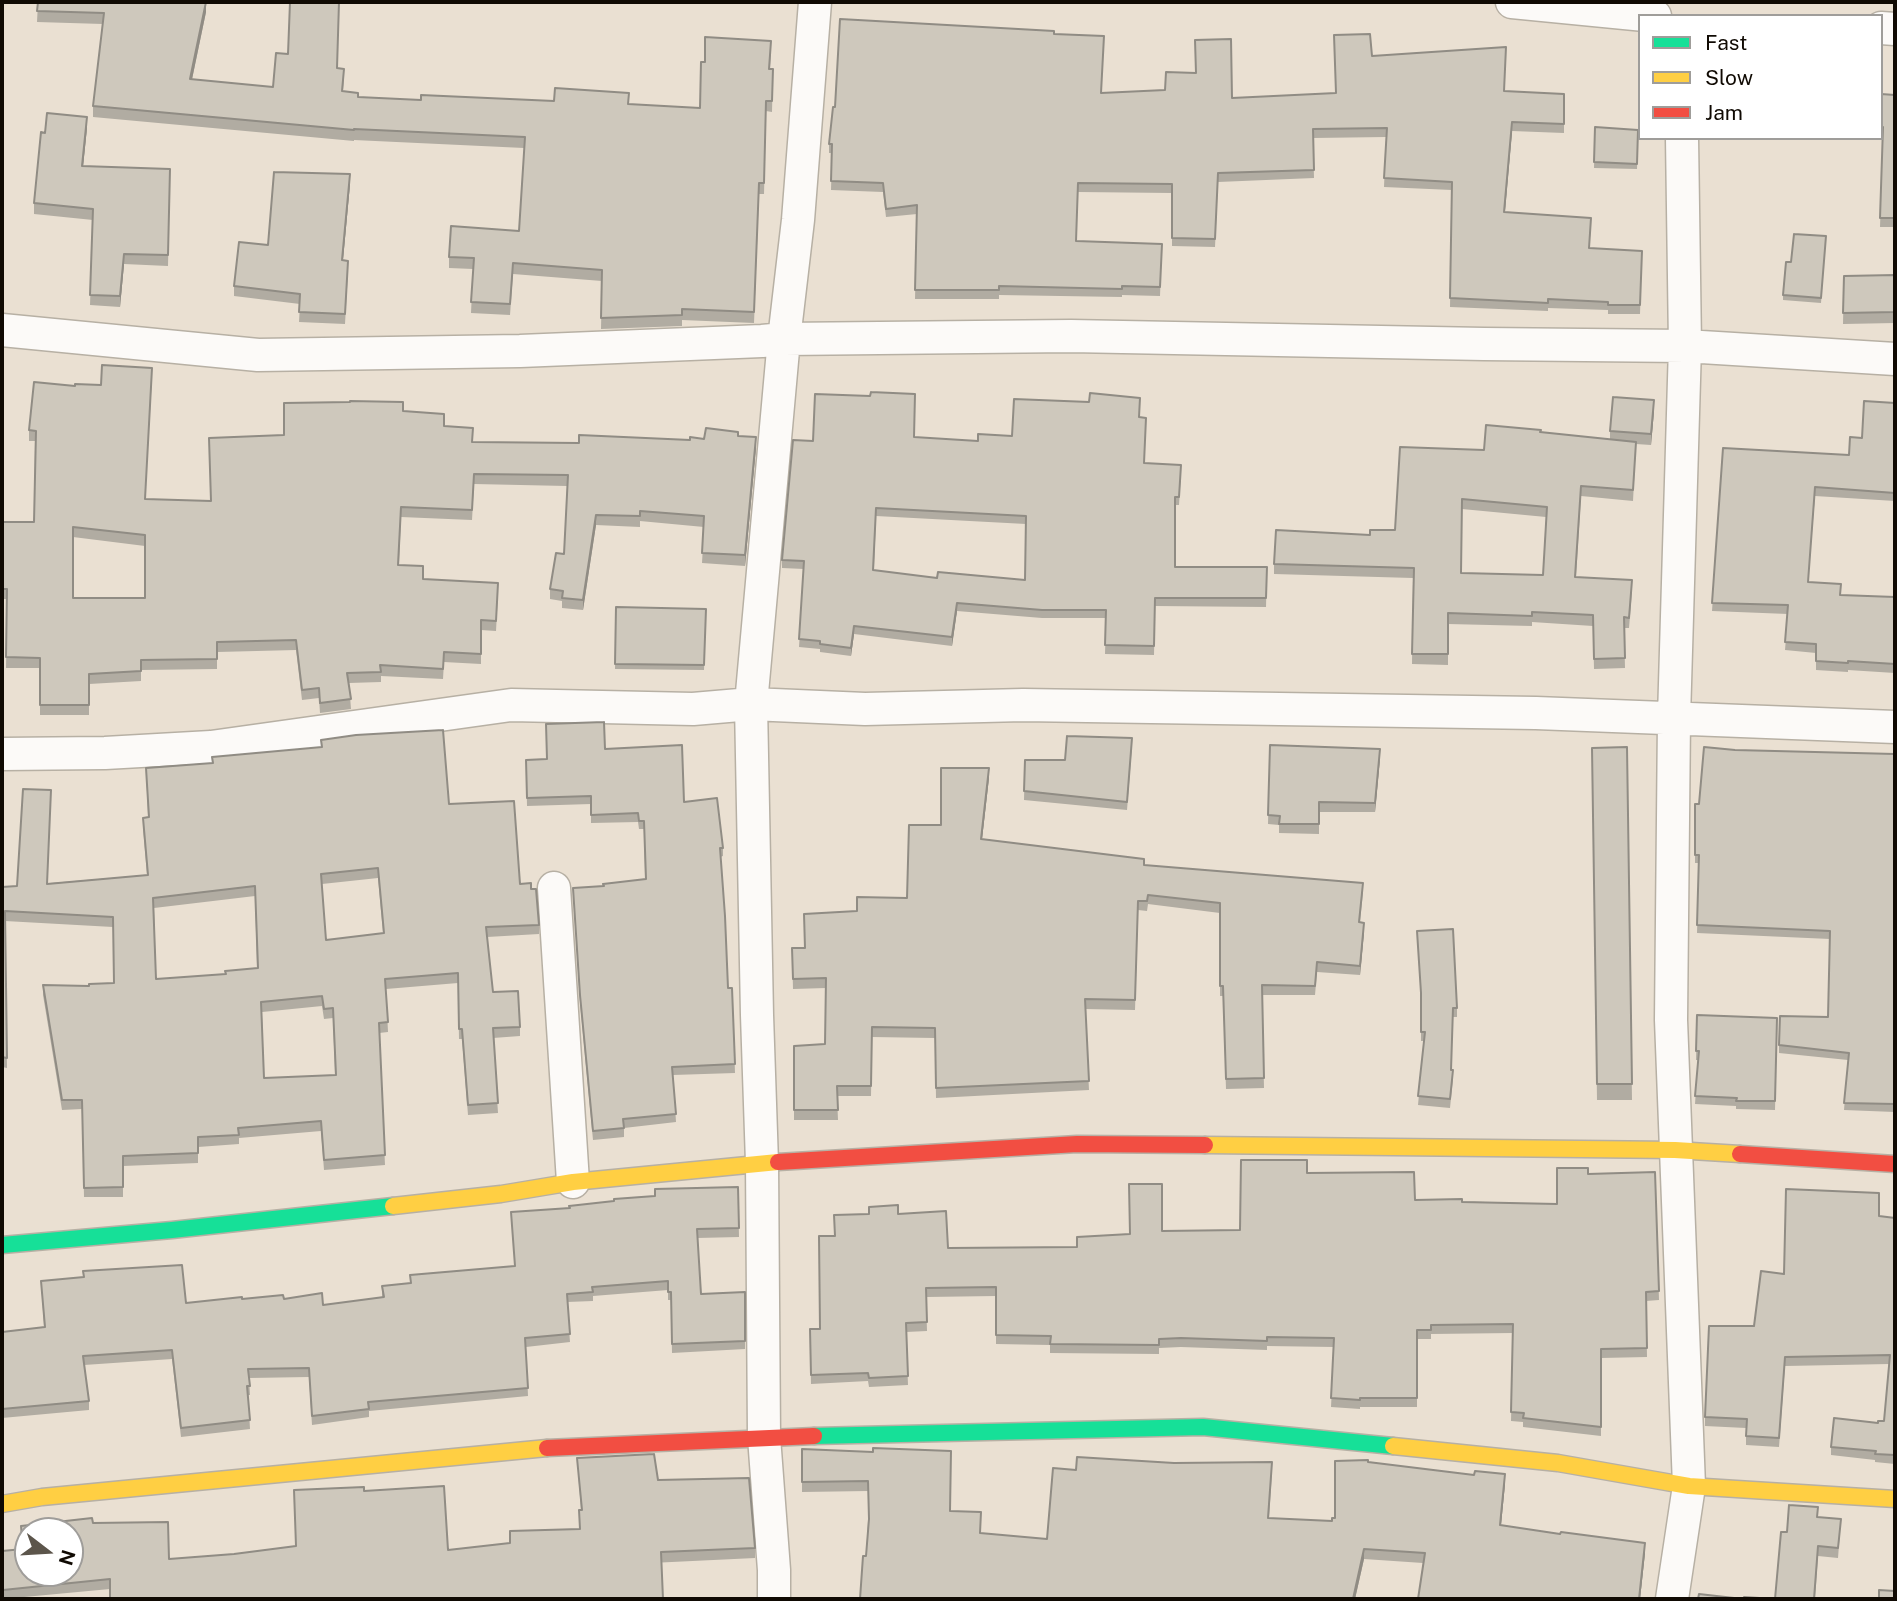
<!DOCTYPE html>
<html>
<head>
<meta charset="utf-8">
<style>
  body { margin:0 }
  #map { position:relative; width:1897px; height:1601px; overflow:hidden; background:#eae0d2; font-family:"Public Sans",sans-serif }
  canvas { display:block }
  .frame { position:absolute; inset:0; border:4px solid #100a03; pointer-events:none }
  .legend { position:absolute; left:1638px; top:14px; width:245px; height:126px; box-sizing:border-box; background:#fff; border:2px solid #9f9d9a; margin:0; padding:9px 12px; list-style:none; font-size:21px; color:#100a03 }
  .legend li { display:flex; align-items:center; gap:14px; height:35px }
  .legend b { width:35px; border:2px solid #9f9d9a }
  .north { position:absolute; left:14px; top:1517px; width:70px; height:70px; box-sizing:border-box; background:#fff; border:2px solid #9f9d9a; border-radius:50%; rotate:107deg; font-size:19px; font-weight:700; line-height:28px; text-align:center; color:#100a03 }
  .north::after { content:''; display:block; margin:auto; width:24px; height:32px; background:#5c554b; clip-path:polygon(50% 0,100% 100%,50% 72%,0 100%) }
</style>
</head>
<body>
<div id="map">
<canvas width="1897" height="1601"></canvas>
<div class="frame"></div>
<ul class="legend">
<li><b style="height:9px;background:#16e098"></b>Fast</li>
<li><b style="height:9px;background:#ffcf43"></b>Slow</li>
<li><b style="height:9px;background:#f24e42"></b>Jam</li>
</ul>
<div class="north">N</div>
</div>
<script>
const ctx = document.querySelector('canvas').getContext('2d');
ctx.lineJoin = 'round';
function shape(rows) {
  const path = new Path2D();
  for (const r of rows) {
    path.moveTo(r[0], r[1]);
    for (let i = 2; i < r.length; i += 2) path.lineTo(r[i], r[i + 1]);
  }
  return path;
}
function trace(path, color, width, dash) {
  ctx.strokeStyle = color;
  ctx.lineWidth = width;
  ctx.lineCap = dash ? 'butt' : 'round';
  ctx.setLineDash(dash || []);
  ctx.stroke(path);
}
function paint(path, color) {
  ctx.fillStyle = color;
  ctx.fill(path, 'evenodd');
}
const street = shape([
  [1512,2,1655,16],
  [1881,28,1895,29],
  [2,330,258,355,520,351,762,341,784,339,1071,336,1484,344,1685,346,1895,359],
  [2,754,105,753,211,747,511,705,693,709,751,704,865,709,1023,705,1536,713,1895,727],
  [554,888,573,1182],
  [774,1599,774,1570,764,1437,762,1163,757,1015,751,704,784,339,798,220,815,2],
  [1672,1599,1689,1486,1671,1020,1674,718,1685,346,1682,138]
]);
const fast = shape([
  [2,1245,172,1230,393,1206],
  [814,1436,1203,1427,1393,1446]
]);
const slow = shape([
  [1205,1145,1675,1150,1740,1154],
  [393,1206,501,1194,573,1182,778,1162],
  [1393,1446,1558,1463,1689,1486,1895,1499],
  [2,1504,42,1497,547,1448]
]);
const jam = shape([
  [1740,1154,1895,1164],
  [778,1162,1077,1144,1205,1145],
  [547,1448,814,1436]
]);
const wall = shape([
  [38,2,206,12,192,79,273,87,337,68,344,80,343,91,358,97,421,100,554,101,700,108,771,52,770,69,773,69,772,112,766,111,764,194,759,194,754,323,682,320,682,326,601,329,602,281,513,274,510,315,471,313,473,269,449,268,449,257,519,231,524,148,354,140,354,141,93,117,93,106,103,24,37,22],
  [1054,34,1102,93,1232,98,1336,93,1372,56,1505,91,1564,94,1564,133,1512,131,1505,212,1591,227,1589,248,1642,251,1640,314,1608,314,1608,310,1548,308,1548,311,1450,307,1452,190,1384,187,1386,137,1313,138,1314,178,1218,182,1215,247,1172,246,1172,193,1078,192,1076,241,1162,244,1160,296,1122,295,1122,297,999,295,999,299,915,299,917,214,886,217,883,192,831,190,832,153,829,153,829,144,835,107],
  [1881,94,1895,95,1895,227,1880,227,1883,136,1881,135],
  [1595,127,1638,130,1637,169,1594,168],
  [87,128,83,166,170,169,168,266,124,264,120,307,90,305,93,220,34,214,34,203,45,133],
  [350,184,343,260,348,271,345,324,299,322,300,304,234,296,234,286,268,245],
  [1826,236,1821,303,1783,300,1783,295,1791,262],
  [1895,275,1895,323,1843,324,1844,276],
  [152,378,145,499,211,501,284,435,403,411,444,426,473,442,579,443,704,439,738,436,756,447,745,566,702,563,704,527,640,521,640,527,596,525,583,610,562,608,562,601,550,599,550,589,564,554,567,486,474,484,472,520,401,517,399,565,423,579,498,593,496,631,481,630,481,664,444,662,443,679,381,676,381,682,349,683,351,709,320,713,319,698,302,700,296,650,217,652,217,669,141,670,141,681,89,684,89,715,40,715,40,668,6,668,7,599,2,599,2,522,34,522,35,441,29,441,29,430,75,386,101,385],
  [73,537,145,546,145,598,73,598],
  [870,396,914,437,978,441,1139,417,1144,463,1181,473,1179,505,1175,505,1175,567,1267,567,1266,607,1155,606,1154,655,1105,654,1106,618,1042,618,957,611,952,646,854,634,851,656,820,652,820,649,799,647,804,569,782,568,782,560,813,441],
  [876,516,1026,524,1025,580,937,578,874,570],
  [1895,403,1895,501,1815,496,1808,582,1841,595,1895,597,1895,673,1848,670,1848,672,1816,670,1816,653,1785,650,1788,614,1712,611,1723,448,1849,455,1862,438],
  [1654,411,1651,445,1636,444,1633,501,1581,496,1576,577,1632,591,1629,628,1624,628,1625,668,1594,669,1593,626,1532,622,1532,626,1448,624,1448,665,1412,664,1413,578,1274,574,1274,564,1370,535,1395,530,1484,450,1540,432,1610,440,1610,431],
  [1462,509,1546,517,1543,575,1461,573],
  [616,607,706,609,704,670,615,669],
  [1270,745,1380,758,1375,812,1319,812,1319,834,1279,833,1279,825,1268,824],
  [1132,746,1127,810,1024,800,1025,760,1065,760],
  [1627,747,1632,1100,1597,1100,1592,748],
  [605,749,684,802,723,848,723,856,720,857,728,988,732,988,735,1073,673,1075,676,1122,624,1128,624,1137,593,1140,580,1003,573,888,604,886,645,879,644,829,639,829,638,822,591,823,591,804,527,806,526,760,547,759],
  [1735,750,1895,754,1895,1112,1844,1110,1848,1060,1779,1053,1779,1045,1828,1017,1830,939,1697,933,1699,863,1695,863,1695,804,1699,804],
  [146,768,449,804,520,884,531,889,539,925,539,934,487,937,493,992,520,1027,520,1036,493,1038,498,1113,468,1115,462,1039,459,1039,458,983,386,989,388,1032,379,1033,385,1165,324,1170,321,1131,239,1138,239,1144,198,1147,198,1163,123,1166,123,1197,84,1197,82,1109,62,1110,43,995,43,985,89,986,114,983,113,927,5,921,7,1068,2,1067,2,887,147,875,143,828,143,818,148,817],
  [378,878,383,933,326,940,322,884],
  [255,896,257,968,226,974,156,979,154,908],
  [322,1006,324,1019,333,1018,335,1075,264,1078,262,1012],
  [989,778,982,839,1144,865,1363,892,1360,922,1364,932,1360,975,1317,972,1315,995,1262,995,1264,1088,1226,1089,1223,996,1220,996,1220,913,1148,904,1147,911,1138,910,1135,1010,1085,1009,1089,1090,936,1098,935,1038,872,1037,871,1096,837,1096,838,1120,794,1120,794,1046,825,1044,826,988,793,989,792,948,804,948,857,911,907,898,941,825],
  [1421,1002,1457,1008,1457,1017,1453,1017,1451,1070,1453,1079,1450,1108,1418,1105,1424,1041,1421,1041],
  [1697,1015,1777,1018,1775,1110,1736,1109,1736,1106,1695,1104,1698,1060,1696,1060],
  [1655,1172,1659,1300,1646,1301,1647,1357,1601,1358,1601,1436,1523,1427,1523,1422,1511,1421,1513,1333,1431,1334,1431,1339,1417,1339,1417,1407,1360,1407,1360,1409,1331,1407,1334,1347,1267,1346,1267,1350,1181,1347,1159,1348,1159,1354,1050,1353,1050,1345,996,1344,996,1296,926,1297,927,1331,906,1332,908,1385,869,1387,868,1381,811,1384,810,1329,820,1329,835,1236,834,1215,898,1214,948,1248,1077,1247,1162,1231,1240,1230,1307,1173,1415,1200,1557,1204,1588,1174],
  [738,1187,739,1237,697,1238,701,1294,745,1292,745,1349,672,1353,671,1300,668,1300,668,1290,593,1296,593,1301,567,1302,570,1342,526,1347,528,1396,369,1411,369,1417,312,1425,309,1377,249,1378,250,1395,248,1395,250,1429,181,1437,172,1359,84,1365,89,1401,89,1410,2,1418,2,1332,44,1327,41,1281,186,1303,242,1299,284,1299,323,1305,382,1298,382,1286,410,1283,410,1275,515,1266,511,1212,570,1208,655,1196],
  [1879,1216,1895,1218,1895,1464,1875,1462,1875,1460,1831,1455,1831,1447,1878,1423,1884,1421,1889,1364,1785,1366,1779,1447,1746,1445,1746,1428,1705,1426,1705,1417,1754,1326,1784,1274],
  [802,1449,873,1452,980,1533,1047,1539,1076,1470,1272,1472,1269,1518,1332,1521,1335,1518,1368,1462,1505,1484,1501,1525,1645,1553,1640,1599,1418,1599,1423,1563,1364,1559,1355,1599,860,1599,866,1556,868,1520,868,1491,802,1492],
  [577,1458,658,1480,755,1548,755,1558,110,1589,3,1599,2,1585,2,1551,22,1549,21,1526,93,1523,169,1559,234,1554,296,1547,364,1491,448,1550,510,1543,580,1529,581,1510],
  [1789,1505,1818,1507,1818,1517,1841,1519,1838,1558,1818,1556,1815,1599,1698,1599,1699,1594,1743,1599,1744,1597,1775,1599,1781,1532,1787,1532]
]);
const shadedWall = shape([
  [206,2,206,12,190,89,190,79],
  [87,117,87,128,82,177,82,166],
  [1512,122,1512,131,1504,221,1504,212],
  [350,174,350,184,342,270,342,260],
  [124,254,124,264,120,307,120,296],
  [1654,400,1654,411,1651,445,1651,434],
  [756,437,756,447,745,566,745,555],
  [596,515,596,525,583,610,583,600],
  [957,603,957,611,952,646,952,637],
  [854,626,854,634,851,656,851,648],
  [1380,749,1380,758,1375,812,1375,803],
  [989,768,989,778,981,848,981,839],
  [1364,923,1364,932,1360,975,1360,966],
  [1505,1474,1505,1484,1500,1535,1500,1525],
  [1645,1543,1645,1553,1640,1599,1639,1599],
  [1364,1549,1364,1559,1355,1599,1353,1599]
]);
const building = shape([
  [38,2,206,2,190,79,273,87,276,53,288,54,290,2,339,2,337,68,344,69,342,91,358,93,358,97,421,100,421,95,554,101,555,88,629,93,628,104,700,108,701,62,705,62,705,37,771,41,769,69,773,69,772,101,766,101,764,183,759,183,754,312,682,309,682,315,601,318,602,270,513,263,510,304,471,302,474,258,449,257,451,226,519,231,525,137,354,129,354,130,93,106,104,13,37,11,38,2],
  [840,19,1054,31,1054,34,1104,36,1101,93,1165,90,1166,72,1196,73,1195,40,1231,39,1232,98,1336,93,1334,35,1370,34,1372,56,1506,47,1504,91,1564,94,1564,124,1512,122,1504,212,1591,218,1589,248,1642,251,1640,305,1608,305,1608,302,1548,299,1548,303,1450,298,1452,182,1384,178,1387,128,1313,129,1314,170,1218,173,1215,239,1172,238,1172,184,1078,183,1076,241,1162,244,1160,287,1122,286,1122,289,999,286,999,290,915,290,917,205,886,209,883,183,831,181,832,144,829,144,833,107,835,107,840,19],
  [1881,94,1895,95,1895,218,1880,218,1883,127,1881,127,1881,94],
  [47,113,87,117,82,166,170,169,168,255,124,254,120,296,90,295,93,209,34,203,41,132,45,133,47,113],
  [1595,127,1638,130,1637,164,1594,162,1595,127],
  [274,172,350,174,342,260,348,261,345,314,299,312,300,294,234,286,239,242,268,245,274,172],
  [1794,234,1826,236,1821,298,1783,295,1786,262,1791,262,1794,234],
  [1895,275,1895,312,1843,313,1844,276,1895,275],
  [102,365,152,368,145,499,211,501,209,438,284,435,284,403,350,402,350,401,403,402,403,411,444,414,444,426,473,428,472,442,579,443,579,435,690,440,690,437,704,439,706,428,738,432,738,436,756,437,745,555,702,553,704,516,640,511,640,516,596,515,583,600,562,598,563,591,550,589,556,553,564,554,568,475,474,474,472,510,401,507,398,565,423,566,423,579,498,583,496,621,481,620,481,654,444,652,443,669,380,665,381,672,347,673,351,699,320,703,319,688,302,690,296,640,217,642,217,659,141,660,141,671,89,674,89,705,40,705,40,658,6,657,7,589,2,589,2,522,34,522,36,431,29,430,34,382,75,386,75,384,101,385,102,365],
  [73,527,145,535,145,598,73,598,73,527],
  [871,392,915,394,914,437,978,441,978,434,1012,436,1014,399,1089,402,1090,393,1140,398,1139,417,1146,418,1144,463,1181,465,1179,497,1175,497,1175,567,1267,567,1266,598,1155,598,1154,646,1105,645,1106,610,1042,610,957,603,952,637,854,626,851,648,820,644,820,641,799,639,804,561,782,560,793,440,813,441,815,394,870,396,871,392],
  [876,508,1026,516,1025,580,938,572,937,578,873,570,876,508],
  [1613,397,1654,400,1651,434,1610,431,1613,397],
  [1864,401,1895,403,1895,493,1815,487,1808,582,1841,584,1840,595,1895,597,1895,664,1848,661,1848,663,1816,661,1816,644,1785,642,1788,605,1712,603,1723,448,1849,455,1850,437,1862,438,1864,401],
  [1486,425,1541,430,1540,432,1636,442,1633,490,1581,486,1575,577,1632,580,1629,618,1624,617,1625,658,1594,659,1593,615,1532,612,1532,616,1448,613,1448,654,1412,654,1414,568,1274,564,1276,530,1370,535,1370,530,1395,530,1400,447,1484,450,1486,425],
  [1462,499,1547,507,1543,575,1461,573,1462,499],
  [616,607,706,609,704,665,615,664,616,607],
  [604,722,605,749,682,745,684,802,717,798,723,848,720,848,725,916,728,988,732,988,735,1064,672,1067,676,1114,623,1119,624,1128,593,1131,580,995,573,888,604,886,603,884,646,879,644,821,639,821,638,813,591,815,591,796,527,798,526,760,547,759,546,724,604,722],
  [443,730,449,804,514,801,520,884,531,883,531,889,536,889,539,925,486,927,493,992,518,991,520,1027,493,1028,498,1103,468,1105,462,1029,459,1029,458,973,385,979,388,1022,379,1023,385,1155,324,1160,321,1121,238,1128,239,1135,198,1137,198,1153,123,1156,123,1187,84,1188,82,1100,62,1100,43,985,89,986,89,984,114,983,113,917,5,911,7,1058,2,1057,2,887,17,886,23,789,51,790,47,884,148,875,143,818,149,817,146,768,213,763,212,757,322,747,321,740,356,735,443,730],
  [378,868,384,933,326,940,321,874,378,868],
  [255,886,258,968,225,971,226,974,156,979,153,898,255,886],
  [322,996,324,1009,333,1008,336,1075,264,1078,261,1002,322,996],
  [1067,736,1132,738,1127,802,1024,791,1025,760,1065,760,1067,736],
  [1270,745,1380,749,1375,803,1319,802,1319,824,1279,824,1280,816,1268,815,1270,745],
  [1627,747,1632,1084,1597,1084,1592,748,1627,747],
  [1704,747,1735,750,1895,754,1895,1104,1844,1103,1849,1053,1779,1045,1780,1016,1828,1017,1830,931,1697,925,1699,855,1695,855,1695,804,1699,804,1704,747],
  [941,768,989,768,981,839,1144,859,1144,865,1363,883,1359,922,1364,923,1360,966,1317,962,1315,986,1262,985,1264,1078,1226,1079,1223,986,1220,986,1220,903,1148,895,1147,901,1138,901,1135,1000,1085,999,1089,1081,936,1088,935,1028,872,1027,871,1086,837,1086,838,1110,794,1110,794,1046,825,1044,826,978,793,979,792,948,805,948,804,914,857,911,857,897,907,898,909,825,941,825,941,768],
  [1453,929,1457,1008,1453,1008,1451,1070,1453,1070,1450,1099,1418,1096,1425,1032,1421,1032,1421,993,1417,931,1453,929],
  [1697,1015,1777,1018,1775,1101,1736,1101,1737,1098,1695,1096,1699,1051,1696,1051,1697,1015],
  [1241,1160,1307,1160,1307,1173,1414,1172,1415,1200,1462,1199,1462,1202,1557,1204,1557,1168,1588,1168,1588,1174,1655,1172,1659,1291,1646,1292,1647,1348,1601,1349,1601,1427,1523,1418,1524,1413,1511,1412,1513,1324,1431,1325,1431,1330,1417,1330,1417,1398,1360,1398,1360,1400,1331,1398,1334,1338,1267,1337,1267,1341,1181,1338,1159,1339,1159,1345,1050,1344,1051,1336,996,1335,996,1287,926,1288,927,1322,906,1323,908,1376,869,1378,868,1373,811,1375,810,1329,820,1329,819,1236,835,1236,834,1215,869,1214,869,1207,898,1205,898,1214,946,1211,948,1248,1077,1247,1077,1237,1130,1234,1129,1184,1162,1184,1162,1231,1240,1230,1241,1160],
  [738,1187,739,1228,697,1229,701,1294,745,1292,745,1341,672,1344,671,1292,668,1292,668,1281,592,1287,593,1292,567,1294,570,1334,525,1338,528,1388,368,1402,369,1409,312,1416,309,1368,248,1369,250,1386,247,1386,250,1420,181,1428,172,1350,83,1356,89,1401,2,1409,2,1332,45,1327,41,1281,84,1277,83,1271,182,1265,186,1303,242,1297,242,1299,283,1295,284,1299,322,1293,323,1305,384,1297,382,1286,411,1283,410,1275,515,1266,511,1212,570,1208,569,1206,614,1201,614,1199,655,1196,655,1189,738,1187],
  [1786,1189,1879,1193,1879,1216,1895,1218,1895,1455,1875,1454,1876,1451,1831,1447,1834,1418,1878,1423,1878,1421,1884,1421,1890,1355,1785,1357,1779,1438,1746,1436,1747,1419,1705,1417,1709,1326,1754,1326,1761,1271,1784,1274,1786,1189],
  [873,1448,951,1451,950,1511,981,1512,980,1533,1047,1539,1053,1468,1076,1470,1077,1457,1174,1463,1272,1462,1268,1518,1332,1521,1332,1518,1335,1518,1335,1461,1368,1460,1368,1462,1474,1475,1475,1471,1505,1474,1500,1525,1560,1534,1561,1532,1645,1543,1639,1599,1418,1599,1425,1553,1364,1549,1353,1599,860,1599,863,1556,866,1556,869,1519,868,1481,802,1482,802,1449,873,1452,873,1448],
  [654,1454,658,1480,749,1478,755,1548,661,1552,663,1599,110,1599,110,1579,3,1590,2,1551,23,1549,21,1526,92,1518,93,1523,168,1522,169,1559,234,1554,296,1546,294,1490,364,1487,364,1491,444,1486,448,1550,510,1543,510,1531,580,1529,579,1510,582,1510,577,1458,654,1454],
  [28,1531,70,1531,70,1573,28,1573,28,1531],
  [1789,1505,1818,1507,1817,1517,1841,1519,1838,1548,1818,1546,1814,1599,1698,1599,1699,1594,1743,1599,1744,1597,1775,1599,1781,1532,1787,1532,1789,1505],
  [1879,1590,1895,1591,1895,1599,1879,1599,1879,1590]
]);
trace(street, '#b7b0a4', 35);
trace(fast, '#b7b0a4', 19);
trace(slow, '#b7b0a4', 19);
trace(jam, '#b7b0a4', 19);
trace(street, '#fcfaf8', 32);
trace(fast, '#16e098', 16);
trace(slow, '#ffcf43', 16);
trace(jam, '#f24e42', 16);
paint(wall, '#b1aca2');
paint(shadedWall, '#908c84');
paint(building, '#cec8bc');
trace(building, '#908c84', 2);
</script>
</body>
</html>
